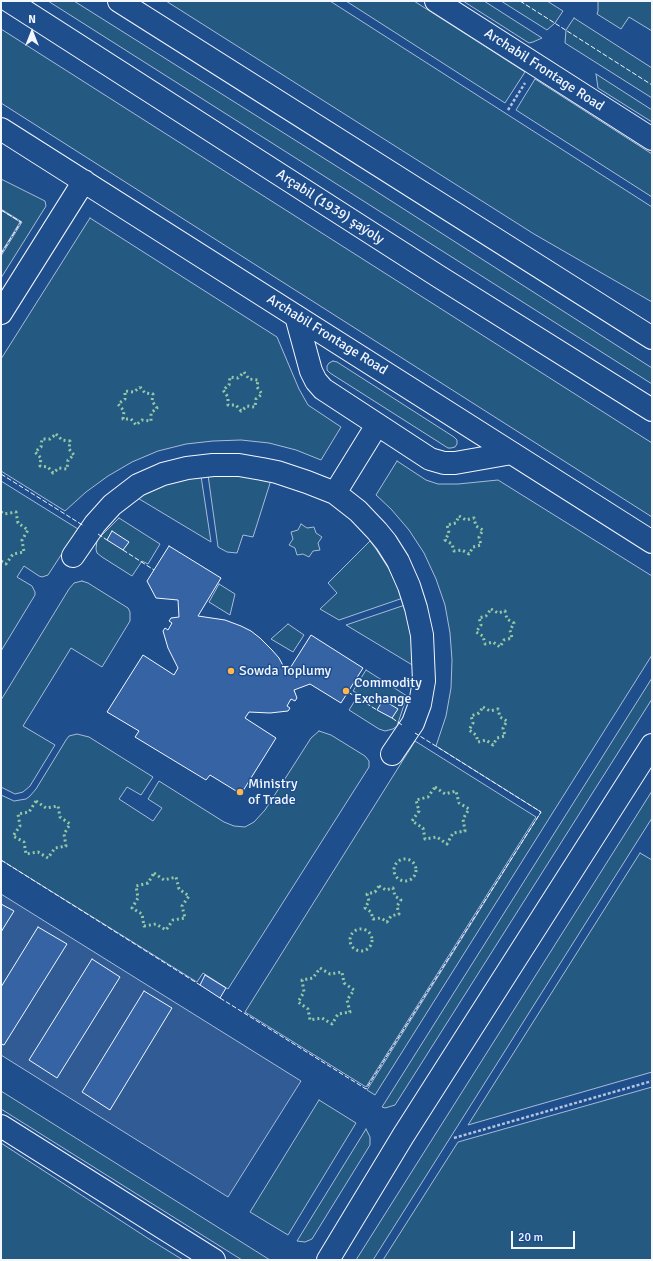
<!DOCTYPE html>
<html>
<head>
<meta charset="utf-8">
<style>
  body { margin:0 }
  #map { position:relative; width:653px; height:1261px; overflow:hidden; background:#1f4e8c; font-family:Signika,sans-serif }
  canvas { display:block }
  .frame { position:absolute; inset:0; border:2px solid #f2f6ff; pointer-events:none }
  .north { position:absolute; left:12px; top:12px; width:40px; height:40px; -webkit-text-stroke:3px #1f4e8c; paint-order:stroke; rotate:0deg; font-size:11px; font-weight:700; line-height:16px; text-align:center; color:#f2f6ff }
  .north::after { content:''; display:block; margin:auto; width:14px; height:18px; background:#f2f6ff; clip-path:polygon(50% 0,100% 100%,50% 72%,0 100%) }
  .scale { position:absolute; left:511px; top:1231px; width:64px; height:18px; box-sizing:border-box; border:2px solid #f2f6ff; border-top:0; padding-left:5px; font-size:12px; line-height:14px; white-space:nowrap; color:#f2f6ff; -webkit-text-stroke:3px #1f4e8c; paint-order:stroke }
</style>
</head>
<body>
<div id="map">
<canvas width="653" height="1261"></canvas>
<div class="frame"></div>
<div class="north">N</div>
<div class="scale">20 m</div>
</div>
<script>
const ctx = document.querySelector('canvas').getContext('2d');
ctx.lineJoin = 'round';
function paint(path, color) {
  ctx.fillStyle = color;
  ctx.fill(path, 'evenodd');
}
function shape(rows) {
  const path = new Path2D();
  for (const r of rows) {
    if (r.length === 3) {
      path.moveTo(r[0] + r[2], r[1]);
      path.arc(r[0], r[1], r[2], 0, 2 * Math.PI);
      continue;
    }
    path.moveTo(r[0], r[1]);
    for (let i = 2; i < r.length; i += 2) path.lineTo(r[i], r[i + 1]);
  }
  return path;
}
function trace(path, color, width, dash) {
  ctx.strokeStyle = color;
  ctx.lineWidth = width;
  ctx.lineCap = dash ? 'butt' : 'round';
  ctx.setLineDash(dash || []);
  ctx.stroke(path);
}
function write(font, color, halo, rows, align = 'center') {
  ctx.font = font + ' Signika,sans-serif';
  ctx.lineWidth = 3;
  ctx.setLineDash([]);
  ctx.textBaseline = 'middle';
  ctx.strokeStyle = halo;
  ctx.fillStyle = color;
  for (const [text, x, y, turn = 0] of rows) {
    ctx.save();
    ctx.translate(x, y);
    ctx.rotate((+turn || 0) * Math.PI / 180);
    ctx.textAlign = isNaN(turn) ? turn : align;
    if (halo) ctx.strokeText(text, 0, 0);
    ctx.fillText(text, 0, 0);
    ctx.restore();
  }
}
const green = shape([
  [48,1,74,1,360,181,652,368,652,384,48,1],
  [166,1,330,1,652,207,652,302,534,234,166,1],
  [346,1,414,1,525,72,505,103,346,1],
  [463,1,484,1,542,38,533,42,529,43,463,1],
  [501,1,547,1,563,11,555,23,547,30,501,1],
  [598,1,652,1,652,31,629,17,621,29,597,14,598,11,598,1],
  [574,18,652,68,652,98,565,43,566,30,574,18],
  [1,29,652,443,652,517,1,103,1,29],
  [596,74,652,110,652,122,598,88,596,74],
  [535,79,652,154,652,197,516,110,535,79],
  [1,179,45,201,46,206,1,278,1,256,22,222,1,209,1,179],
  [1,210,20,222,1,253,1,210],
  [90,218,277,337,299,389,308,405,341,427,321,460,296,450,269,443,241,440,213,441,186,444,158,451,132,462,108,476,86,492,65,511,1,471,1,359,90,218],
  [333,361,337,362,454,437,457,440,457,444,455,447,451,448,448,448,330,373,327,370,327,366,329,363,333,361],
  [397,461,426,480,438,484,458,484,498,480,652,576,652,655,375,1095,367,1090,541,812,436,746,446,716,451,688,452,660,450,633,445,605,436,579,424,553,409,530,391,509,376,495,397,461],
  [235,474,271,480,253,537,243,535,237,553,227,552,218,547,208,475,235,474],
  [201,476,211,542,136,497,165,484,201,476],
  [1,481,78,529,48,575,42,577,39,576,24,566,17,577,32,586,35,592,35,595,1,651,1,481],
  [119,518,160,544,148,564,142,561,132,576,102,557,97,553,96,549,97,540,119,518],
  [301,524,307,528,314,527,316,533,322,537,318,543,320,550,313,551,309,557,303,554,297,555,295,548,289,545,293,539,291,532,298,530,301,524],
  [370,541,376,549,389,569,403,598,339,620,320,609,337,593,328,583,370,541],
  [82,581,88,583,128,608,130,612,130,621,102,667,71,648,23,726,55,745,30,786,23,792,15,794,1,787,1,700,69,589,74,583,82,581],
  [219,584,235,594,230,615,209,602,219,584],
  [405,605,412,635,414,666,346,625,405,605],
  [288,624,304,635,293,652,271,639,288,624],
  [366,670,407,696,397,726,393,729,385,731,379,729,349,710,359,694,353,691,366,670],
  [652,678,652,699,395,1105,385,1108,382,1107,652,678],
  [319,731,331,735,365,756,369,761,369,767,228,989,203,973,197,982,1,860,1,795,14,801,26,799,30,796,36,789,66,740,69,736,77,734,89,737,153,777,141,795,127,787,119,799,153,821,162,808,148,799,159,781,224,822,234,826,245,827,254,822,265,810,311,738,319,731],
  [415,741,536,817,366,1087,245,1012,415,741],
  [652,791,652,818,373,1260,356,1260,652,791],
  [640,853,652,860,652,1072,468,1125,640,853],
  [652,1087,652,1260,383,1260,458,1142,652,1087],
  [1,1091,270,1260,242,1260,1,1109,1,1091],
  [319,1100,356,1123,288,1235,250,1212,319,1100],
  [366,1129,370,1137,370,1145,312,1239,305,1242,297,1241,366,1129],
  [1,1143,149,1239,183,1260,1,1260,1,1143]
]);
const parking = shape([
  [1,894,301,1081,228,1197,1,1055,1,894]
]);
const building = shape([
  [112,531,129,542,123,550,107,540,112,531],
  [169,546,221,578,198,616,225,620,241,626,251,631,260,638,272,650,279,658,287,673,311,635,363,668,341,703,310,684,294,690,297,698,295,701,291,699,287,706,290,708,288,711,270,713,249,712,245,718,276,738,241,794,210,775,206,780,135,737,139,731,107,712,143,655,174,675,178,668,168,648,163,631,165,628,168,630,172,623,169,621,171,618,179,617,178,600,156,598,147,581,169,546],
  [383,700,398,709,392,718,377,710,383,700],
  [1,904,14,911,1,932,1,904],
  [38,927,67,944,4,1045,1,1044,1,987,38,927],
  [92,959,120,977,57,1078,29,1060,92,959],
  [205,975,226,988,220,998,200,985,205,975],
  [144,991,172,1008,110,1110,82,1092,144,991]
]);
const path = shape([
  [508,110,525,83],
  [454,1138,652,1081]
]);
const minor = shape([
  [436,1,652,139],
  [1,129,652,542],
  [1,313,84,181],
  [296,316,311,371,316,381,323,389,430,459,444,463,455,463,512,453],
  [335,493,377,425],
  [73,556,95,524,112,505,138,485,163,474,187,468,213,465,239,465,262,469,277,472,307,482,335,493,358,511,377,531,386,542,398,561,409,586,416,608,422,635,424,681,420,704,413,723,392,754],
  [1,1126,214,1260],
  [328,1260,403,1136,652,745]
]);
const major = shape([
  [9,1,438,276,652,410],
  [119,1,652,338]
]);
const hedge = shape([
  [244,372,249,379,258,380,257,387,262,394,256,399,255,407,247,406,241,411,236,405,228,405,228,397,223,390,229,385,230,377,238,378,244,372],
  [140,387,145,393,153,394,152,401,157,408,151,413,151,421,142,420,136,425,131,419,123,419,124,411,118,404,125,399,125,391,134,392,140,387],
  [56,434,62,440,70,441,69,449,74,455,68,460,67,469,59,468,53,473,48,467,40,466,41,458,35,452,41,447,42,439,50,439,56,434],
  [1,512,4,514,16,512,18,523,28,530,22,540,24,552,13,554,6,564,1,561],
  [459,516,466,520,474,518,476,526,483,530,479,537,481,545,473,547,469,554,462,550,454,551,452,544,445,540,449,533,447,525,456,523,459,516],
  [491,609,498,613,505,611,507,619,514,623,510,630,512,638,504,640,500,647,493,642,485,644,483,636,476,632,481,625,479,618,486,616,491,609],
  [483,707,490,711,498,709,500,717,507,721,503,728,505,736,497,738,493,745,486,740,478,742,476,735,469,730,473,723,471,716,479,713,483,707],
  [435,787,445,794,456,791,459,803,469,809,463,819,465,831,453,833,447,844,437,837,425,839,423,828,412,821,419,811,416,800,428,797,435,787],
  [36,801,46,808,58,806,60,817,70,824,64,834,66,846,55,848,48,858,38,852,26,854,24,842,13,836,20,826,18,814,29,812,36,801],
  [405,870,11],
  [154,873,164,880,176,877,179,889,189,896,182,906,185,918,173,920,166,930,156,924,144,926,142,914,132,908,138,898,136,886,148,883,154,873],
  [379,886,386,890,393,888,395,896,401,900,397,906,399,914,391,916,387,922,381,918,373,919,371,912,365,908,369,901,367,894,375,892,379,886],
  [361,940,11],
  [320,968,330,974,342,972,344,983,354,990,347,1000,350,1012,338,1014,332,1024,322,1018,310,1020,308,1009,298,1002,304,992,302,980,313,978,320,968]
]);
const fence = shape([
  [520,1,652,85],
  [1,210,21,222,1,254],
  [1,474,84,526],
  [98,534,107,540],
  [123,550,154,570],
  [348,692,377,710],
  [392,718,402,725],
  [1,860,200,985],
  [220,998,366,1089,541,812,415,733]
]);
const markers = [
  [231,671,4,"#ffb74d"],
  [346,691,4,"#ffb74d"],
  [240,792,4,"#ffb74d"]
];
const streetNames = [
  ["Archabil Frontage Road",544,70,33],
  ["Arçabil (1939) şaýoly",330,207,33],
  ["Archabil Frontage Road",327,335,32]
];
const poiNames = [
  ["Sowda Toplumy",239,671],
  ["Commodity",354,683],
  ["Exchange",354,699],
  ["Ministry",248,784],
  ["of Trade",248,800]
];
paint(green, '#245a82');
trace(green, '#a8bbd7', 1);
paint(parking, '#305b95');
trace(parking, '#a8bbd7', 1);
paint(building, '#3563a3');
trace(building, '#f2f6ff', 1);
trace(minor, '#f2f6ff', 24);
trace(major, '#f2f6ff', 24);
trace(path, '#b3c4dc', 2.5, [3, 2]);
trace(minor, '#1f4e8c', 22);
trace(major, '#1f4e8c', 22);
trace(hedge, '#97c8a6', 3, [2, 3]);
trace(fence, '#f2f6ff', 1, [5, 2]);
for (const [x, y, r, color] of markers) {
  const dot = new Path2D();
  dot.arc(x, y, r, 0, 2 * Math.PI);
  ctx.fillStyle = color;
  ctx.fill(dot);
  trace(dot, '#1f4e8c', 1.5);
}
write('14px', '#f2f6ff', '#1f4e8c', streetNames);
write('14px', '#f2f6ff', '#1f4e8c', poiNames, 'left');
</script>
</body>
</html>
